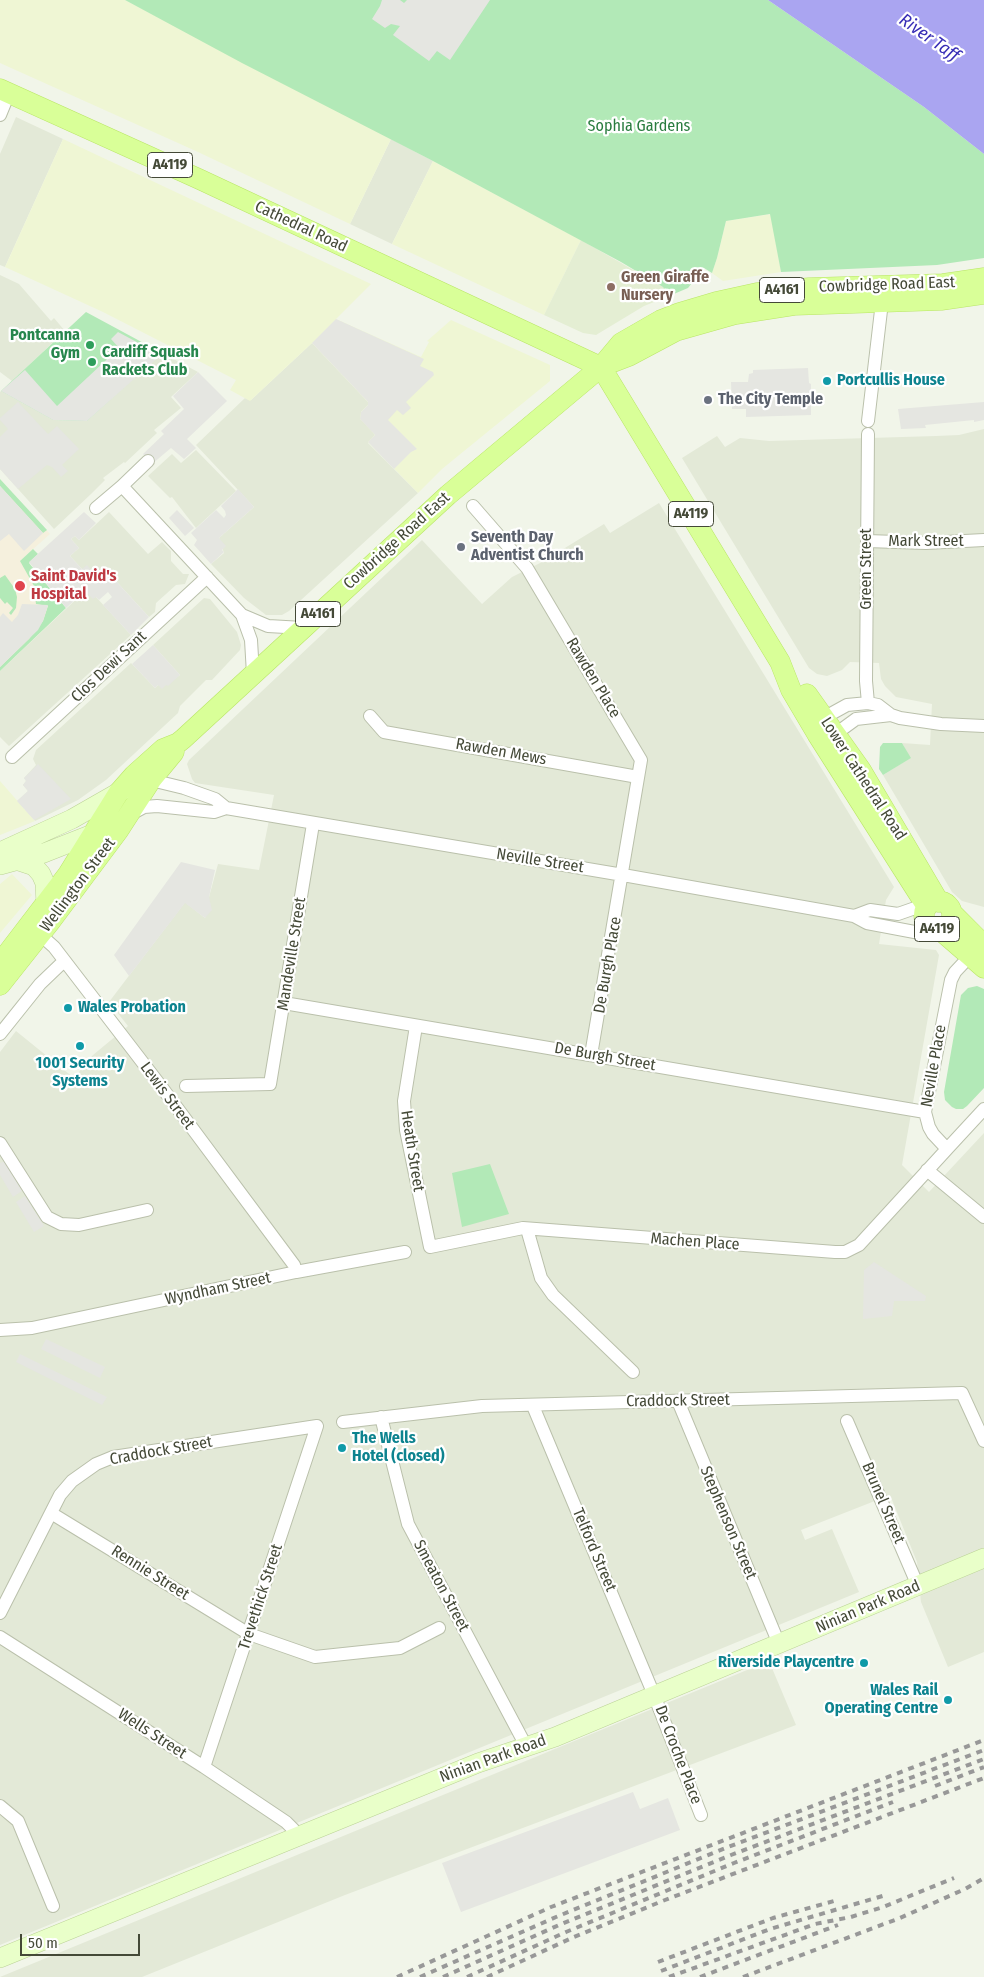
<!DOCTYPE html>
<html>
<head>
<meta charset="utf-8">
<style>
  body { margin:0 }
  #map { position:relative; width:984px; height:1977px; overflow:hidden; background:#f1f5e9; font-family:"Fira Sans Condensed",sans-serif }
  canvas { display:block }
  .scale { position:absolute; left:20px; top:1934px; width:120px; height:22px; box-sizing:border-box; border:2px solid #444937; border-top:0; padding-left:6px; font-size:15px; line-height:18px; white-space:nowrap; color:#444937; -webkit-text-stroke:4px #fff; paint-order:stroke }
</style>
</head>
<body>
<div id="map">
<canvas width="984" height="1977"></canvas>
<div class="scale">50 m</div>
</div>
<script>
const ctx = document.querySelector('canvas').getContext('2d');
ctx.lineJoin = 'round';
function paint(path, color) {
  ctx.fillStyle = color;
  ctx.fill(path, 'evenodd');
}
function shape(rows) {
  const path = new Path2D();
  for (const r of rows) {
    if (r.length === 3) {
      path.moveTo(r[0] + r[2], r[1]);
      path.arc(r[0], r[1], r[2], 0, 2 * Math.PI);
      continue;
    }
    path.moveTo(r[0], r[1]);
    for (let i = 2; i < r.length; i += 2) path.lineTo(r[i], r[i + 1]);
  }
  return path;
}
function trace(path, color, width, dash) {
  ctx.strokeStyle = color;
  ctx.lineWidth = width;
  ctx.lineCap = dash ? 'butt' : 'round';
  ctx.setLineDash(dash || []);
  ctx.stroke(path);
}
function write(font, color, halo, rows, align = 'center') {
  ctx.font = font + ' "Fira Sans Condensed",sans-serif';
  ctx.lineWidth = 4.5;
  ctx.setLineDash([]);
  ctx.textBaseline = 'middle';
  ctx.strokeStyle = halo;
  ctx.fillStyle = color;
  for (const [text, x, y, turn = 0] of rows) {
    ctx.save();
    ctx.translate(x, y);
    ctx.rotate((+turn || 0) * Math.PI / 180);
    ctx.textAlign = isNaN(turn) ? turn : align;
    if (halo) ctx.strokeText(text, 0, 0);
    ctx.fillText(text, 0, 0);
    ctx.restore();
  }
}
const residential = shape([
  [16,117,63,139,5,267,0,265,0,154],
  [391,139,433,161,392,244,350,224],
  [0,275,19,284,51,321,54,318,65,331,12,381,0,372],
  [312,343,368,402,369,404,361,412,375,435,368,443,418,493,289,611,282,615,266,615,244,598,211,564,224,553,219,538,254,507,196,445,245,398,251,400],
  [162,353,198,372,171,397,181,408,154,430,157,433,125,463,124,462,103,478,105,480,91,494,54,529,0,469,0,392,1,391,53,420,87,421],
  [984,429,984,907,962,901,952,892,883,775,910,758,902,743,930,745,932,704,896,697,885,686,881,679,879,663,850,662,842,670,827,676,817,674,809,668,682,458,717,436,725,447,740,438,769,441,936,436,959,435],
  [196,450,236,491,196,528,172,497,170,498,148,476,172,454,181,463],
  [659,503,894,887,886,900,879,944,936,950,939,955,902,1165,929,1192,984,1133,984,1652,948,1667,921,1602,917,1562,890,1495,801,1530,805,1540,832,1529,859,1592,0,1945,0,1052,16,1031,74,1078,93,1055,128,1026,109,1002,185,902,205,918,209,897,218,864,259,870,274,795,195,783,192,779,187,764,189,760,422,540,482,604,512,577,542,562,604,524,610,533],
  [109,512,148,554,162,542,171,551,171,561,183,574,189,574,185,584,176,585,156,603,155,612,149,617,104,568,96,575,82,569,70,556,79,548,71,539,75,536,79,540],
  [86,590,96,597,131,635,9,746,0,737,0,671],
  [204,598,210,599,237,632,241,645,240,650,212,680,206,680,180,706,178,713,106,780,78,800,35,821,17,801,28,791,23,785,26,781,24,778,36,765,33,759,36,750,131,663,155,688,158,685,166,684,180,675,153,645],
  [769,1661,796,1725,345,1895,142,1977,0,1977]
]);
const commercial = shape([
  [0,0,125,0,391,139,350,224,198,152,0,63],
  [63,139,371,284,336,319,421,357,429,342,427,341,451,320,550,365,550,381,442,469,418,493,368,442,375,435,360,419,361,412,368,405,368,402,312,343,250,401,230,390,236,380,103,312,5,267],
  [433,161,581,240,544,315,392,244],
  [771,214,781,272,723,281,712,273,717,258,726,221],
  [0,781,35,821,0,835],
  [12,874,32,895,0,933,0,884]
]);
const education = shape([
  [581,240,663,287,669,296,644,306,596,335,583,333,544,315]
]);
const medical = shape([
  [0,479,50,534,21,560,61,613,0,671]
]);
const green = shape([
  [125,0,768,0,924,107,984,154,984,258,937,265,781,272,770,214,726,221,717,258,712,273,704,268,688,288,669,296,663,287,621,262,433,161,242,63],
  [86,312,162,353,87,421,53,420,1,391],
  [0,479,47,530,43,533,0,486],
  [33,549,38,554,29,563,66,608,0,671,0,667,29,639,43,621,48,606,36,604,34,586,20,561],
  [5,575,15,589,17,597,16,608,11,615,9,613,13,608,7,602,5,604,0,598,0,578],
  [883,743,902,743,911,758,883,775,879,769,880,747],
  [977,986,984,989,984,1088,967,1106,963,1109,956,1109,952,1107,945,1100,944,1092,961,995,968,988],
  [490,1164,509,1214,462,1227,452,1173]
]);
const parking = shape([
  [382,0,400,0,404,3,407,0,490,0,450,60,437,51,429,61,393,35,400,26,391,24,385,28,372,19,380,6],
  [336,319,424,359,420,366,433,372,434,375,406,402,411,408,403,415,397,410,388,420,417,449,411,452,394,469,368,442,375,435,360,419,361,412,368,405,368,402,312,343],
  [118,332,161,355,87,421,53,420,1,391,25,370,57,406,119,348,111,339],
  [808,368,809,383,811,384,811,415,746,417,746,409,732,409,731,382,748,382,749,374,753,373,753,370],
  [198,372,227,401,187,439,196,448,184,459,171,448,152,464,143,454,164,434,161,431,184,409,173,396],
  [18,402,48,434,57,426,79,449,62,465,68,471,61,477,52,467,47,465,18,489,0,469,0,437,8,429,0,420,0,418],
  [984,402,984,420,974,422,974,420,925,425,926,428,901,429,898,409],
  [0,486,43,533,24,551,9,534,0,541],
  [238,489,254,507,219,538,226,546,222,550,224,552,211,564,194,545,197,540,191,533,216,510,224,518,226,515,225,511,221,506],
  [177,510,194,528,185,536,169,518],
  [84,512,96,523,79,540,75,536,71,539,79,548,70,556,82,569,87,565,96,575,104,568,149,617,131,635,103,605,112,597,108,592,99,600,96,597,93,599,85,591,66,608,29,562],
  [22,604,48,605,43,621,38,630,0,667,0,617,3,613,12,622,18,615],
  [153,645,180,675,168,686,166,685,162,689,158,685,155,688,132,664],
  [38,764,71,799,34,820,17,801,28,791,23,785,26,781,24,778],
  [181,862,215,870,209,897,212,910,205,918,185,903,129,976,114,955],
  [5,1161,22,1191,13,1197,0,1175,0,1163],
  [25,1196,44,1226,34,1232,16,1202],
  [874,1262,926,1296,925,1301,894,1301,892,1316,863,1319,864,1270],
  [46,1339,105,1367,100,1378,41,1349],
  [20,1354,107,1397,102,1405,16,1362],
  [633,1792,640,1809,668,1798,680,1830,461,1912,442,1863]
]);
const water = shape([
  [768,0,984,0,984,154,924,107]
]);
const street = shape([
  [0,115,9,93],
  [868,421,882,302],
  [868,434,866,681,868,703],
  [122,486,148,461],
  [473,506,527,568,641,760,591,1055],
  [96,508,122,486,242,615,268,626,303,628],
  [867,541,926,543,984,540],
  [242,615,251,640,253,674],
  [370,716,384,732,638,777],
  [818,721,847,705,868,703,878,705,891,715,900,718,941,724,984,726],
  [830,738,856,719,891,715],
  [12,757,207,577],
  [151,780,184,788,215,799,226,808,623,875,854,916,867,923,925,934,939,929],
  [131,814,144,807,157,806,214,812,226,808],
  [854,916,870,910,898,914,918,907,927,907],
  [36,931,54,947,163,1089,294,1265,296,1272],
  [284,1003,925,1112],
  [416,1026,404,1101,406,1130,430,1247,523,1228,835,1252,845,1252,859,1245,947,1149,933,1134,929,1127,925,1112,951,980,955,972,970,956],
  [0,1034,40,984,64,961],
  [186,1086,270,1084,313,824],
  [0,1143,47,1217,61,1224,79,1225,147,1210],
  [947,1149,984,1109],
  [927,1170,984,1217],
  [527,1229,541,1278,553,1295,633,1372],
  [0,1330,32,1328,296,1272,405,1252],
  [678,1401,779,1644],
  [533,1406,654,1695,701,1815],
  [381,1417,408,1524,526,1746],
  [847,1421,918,1586],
  [343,1422,482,1406,962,1393,984,1441],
  [51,1513,249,1634,315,1657,400,1648,439,1628],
  [0,1613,60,1495,72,1481,96,1464,113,1457,317,1426,204,1767],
  [0,1637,204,1767,286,1822,293,1829,297,1837],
  [0,1806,18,1821,53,1906]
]);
const secondary = shape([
  [0,852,72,819,121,791],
  [19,861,34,866,41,874,45,883,46,905],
  [0,865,44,853,100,831],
  [0,1958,478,1763,555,1737,984,1558]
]);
const primary = shape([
  [0,89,199,179,601,367],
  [603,366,629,356,676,331,736,314,794,305,941,300,984,294],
  [601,367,780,662,791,690,817,734,927,907],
  [807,694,861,770,939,902],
  [938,915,14],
  [952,913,984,945],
  [939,929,984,968],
  [0,963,68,874,119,792,134,775,163,749,178,743,183,739,448,495,601,367,621,343,661,320,679,313,716,302,757,293,809,288,943,284,984,278],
  [0,985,50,922,118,831,151,780,174,752]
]);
const rail = shape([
  [935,1786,984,1767],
  [658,1962,773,1918,834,1901],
  [661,1971,770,1929,886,1895],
  [397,1977,551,1907,984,1740],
  [420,1977,556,1917,728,1847,984,1750],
  [443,1977,559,1925,731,1855,984,1759],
  [467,1977,566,1932,734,1863,893,1802],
  [487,1977,574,1937,665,1900,984,1778],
  [669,1977,815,1924,851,1917,883,1907,954,1878],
  [700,1977,838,1925],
  [743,1977,900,1918,965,1889,984,1878]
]);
const markers = [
  [611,287,5,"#8d6e63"],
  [90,345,5,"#2e9e5b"],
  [92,362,5,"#2e9e5b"],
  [827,381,5,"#0f9aa8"],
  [708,400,5,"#6b7280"],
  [461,547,5,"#6b7280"],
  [20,586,6,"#e0444e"],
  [68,1008,5,"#0f9aa8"],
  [80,1046,5,"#0f9aa8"],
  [342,1448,5,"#0f9aa8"],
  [864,1663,5,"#0f9aa8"],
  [948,1700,5,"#0f9aa8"]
];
const shields = [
  [170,165,45],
  [782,290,45],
  [691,514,45],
  [318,614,45],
  [937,929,45]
];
const shieldNames = [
  ["A4119",170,165],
  ["A4161",782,290],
  ["A4119",691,514],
  ["A4161",318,614],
  ["A4119",937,929]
];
const parkNames = [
  ["Sophia Gardens",639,127]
];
const streetNames = [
  ["Cathedral Road",301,227,25],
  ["Cowbridge Road East",887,285,-2],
  ["Cowbridge Road East",397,541,-42],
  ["Mark Street",926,542],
  ["Green Street",867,569,-90],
  ["Clos Dewi Sant",109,667,-43],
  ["Rawden Place",593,678,59],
  ["Rawden Mews",501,752,10],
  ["Lower Cathedral Road",863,779,57],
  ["Neville Street",540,861,9],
  ["Wellington Street",78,885,-53],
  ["Mandeville Street",292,954,-81],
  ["De Burgh Place",608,965,-80],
  ["De Burgh Street",605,1057,10],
  ["Neville Place",934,1066,-80],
  ["Lewis Street",167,1096,53],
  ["Heath Street",412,1151,81],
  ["Machen Place",695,1242,4],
  ["Wyndham Street",218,1289,-12],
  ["Craddock Street",678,1401,-1],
  ["Craddock Street",161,1451,-10],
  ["Brunel Street",883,1503,67],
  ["Stephenson Street",728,1523,67],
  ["Telford Street",594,1550,67],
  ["Rennie Street",150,1573,32],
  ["Smeaton Street",441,1586,62],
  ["Trevethick Street",261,1597,-72],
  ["Ninian Park Road",868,1607,-23],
  ["Wells Street",152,1734,33],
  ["De Croche Place",678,1755,69],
  ["Ninian Park Road",493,1759,-20]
];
const educationNames = [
  ["Green Giraffe",621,278],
  ["Nursery",621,296]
];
const leisureNames = [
  ["Pontcanna",80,336],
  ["Gym",80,354],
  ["Cardiff Squash",102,353,"left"],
  ["Rackets Club",102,371,"left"]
];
const cultureNames = [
  ["Portcullis House",837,381],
  ["Wales Probation",78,1008],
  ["1001 Security",80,1064,"center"],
  ["Systems",80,1082,"center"],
  ["The Wells",352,1439],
  ["Hotel (closed)",352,1457],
  ["Riverside Playcentre",854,1663,"right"],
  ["Wales Rail",938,1691,"right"],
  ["Operating Centre",938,1709,"right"]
];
const worshipNames = [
  ["The City Temple",718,400],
  ["Seventh Day",471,538],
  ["Adventist Church",471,556]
];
const healthNames = [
  ["Saint David's",31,577],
  ["Hospital",31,595]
];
const waterNames = [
  ["River Taff",929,38,35]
];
paint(residential, '#e3e9d7');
paint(commercial, '#eff6d4');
paint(education, '#e4eed3');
paint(medical, '#f5f0dd');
paint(green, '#b2e9b7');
paint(parking, '#e5e6e1');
paint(water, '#aaa5f1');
trace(street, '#bac0ab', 14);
trace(secondary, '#bbd296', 20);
trace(primary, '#b9e566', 21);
trace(street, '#fff', 12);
trace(secondary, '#e9ffc9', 19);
trace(primary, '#d9ff98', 20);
trace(rail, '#989898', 4, [6, 6]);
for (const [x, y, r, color] of markers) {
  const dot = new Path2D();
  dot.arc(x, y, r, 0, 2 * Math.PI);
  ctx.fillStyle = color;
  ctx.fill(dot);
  trace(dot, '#fff', 2);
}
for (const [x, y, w] of shields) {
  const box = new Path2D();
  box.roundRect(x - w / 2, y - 12.5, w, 25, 4);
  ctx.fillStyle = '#fff';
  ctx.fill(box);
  trace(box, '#444937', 1);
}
write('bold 15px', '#444937', null, shieldNames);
write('16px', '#297c3f', '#fff', parkNames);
write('16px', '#444937', '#fff', streetNames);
write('bold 16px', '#785e54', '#fff', educationNames, 'left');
write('bold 16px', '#27864d', '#fff', leisureNames, 'right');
write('bold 16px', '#0d838f', '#fff', cultureNames, 'left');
write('bold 16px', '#5b616d', '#fff', worshipNames, 'left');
write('bold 16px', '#be3a42', '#fff', healthNames, 'left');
write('italic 18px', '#382eb6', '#fff', waterNames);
</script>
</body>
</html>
